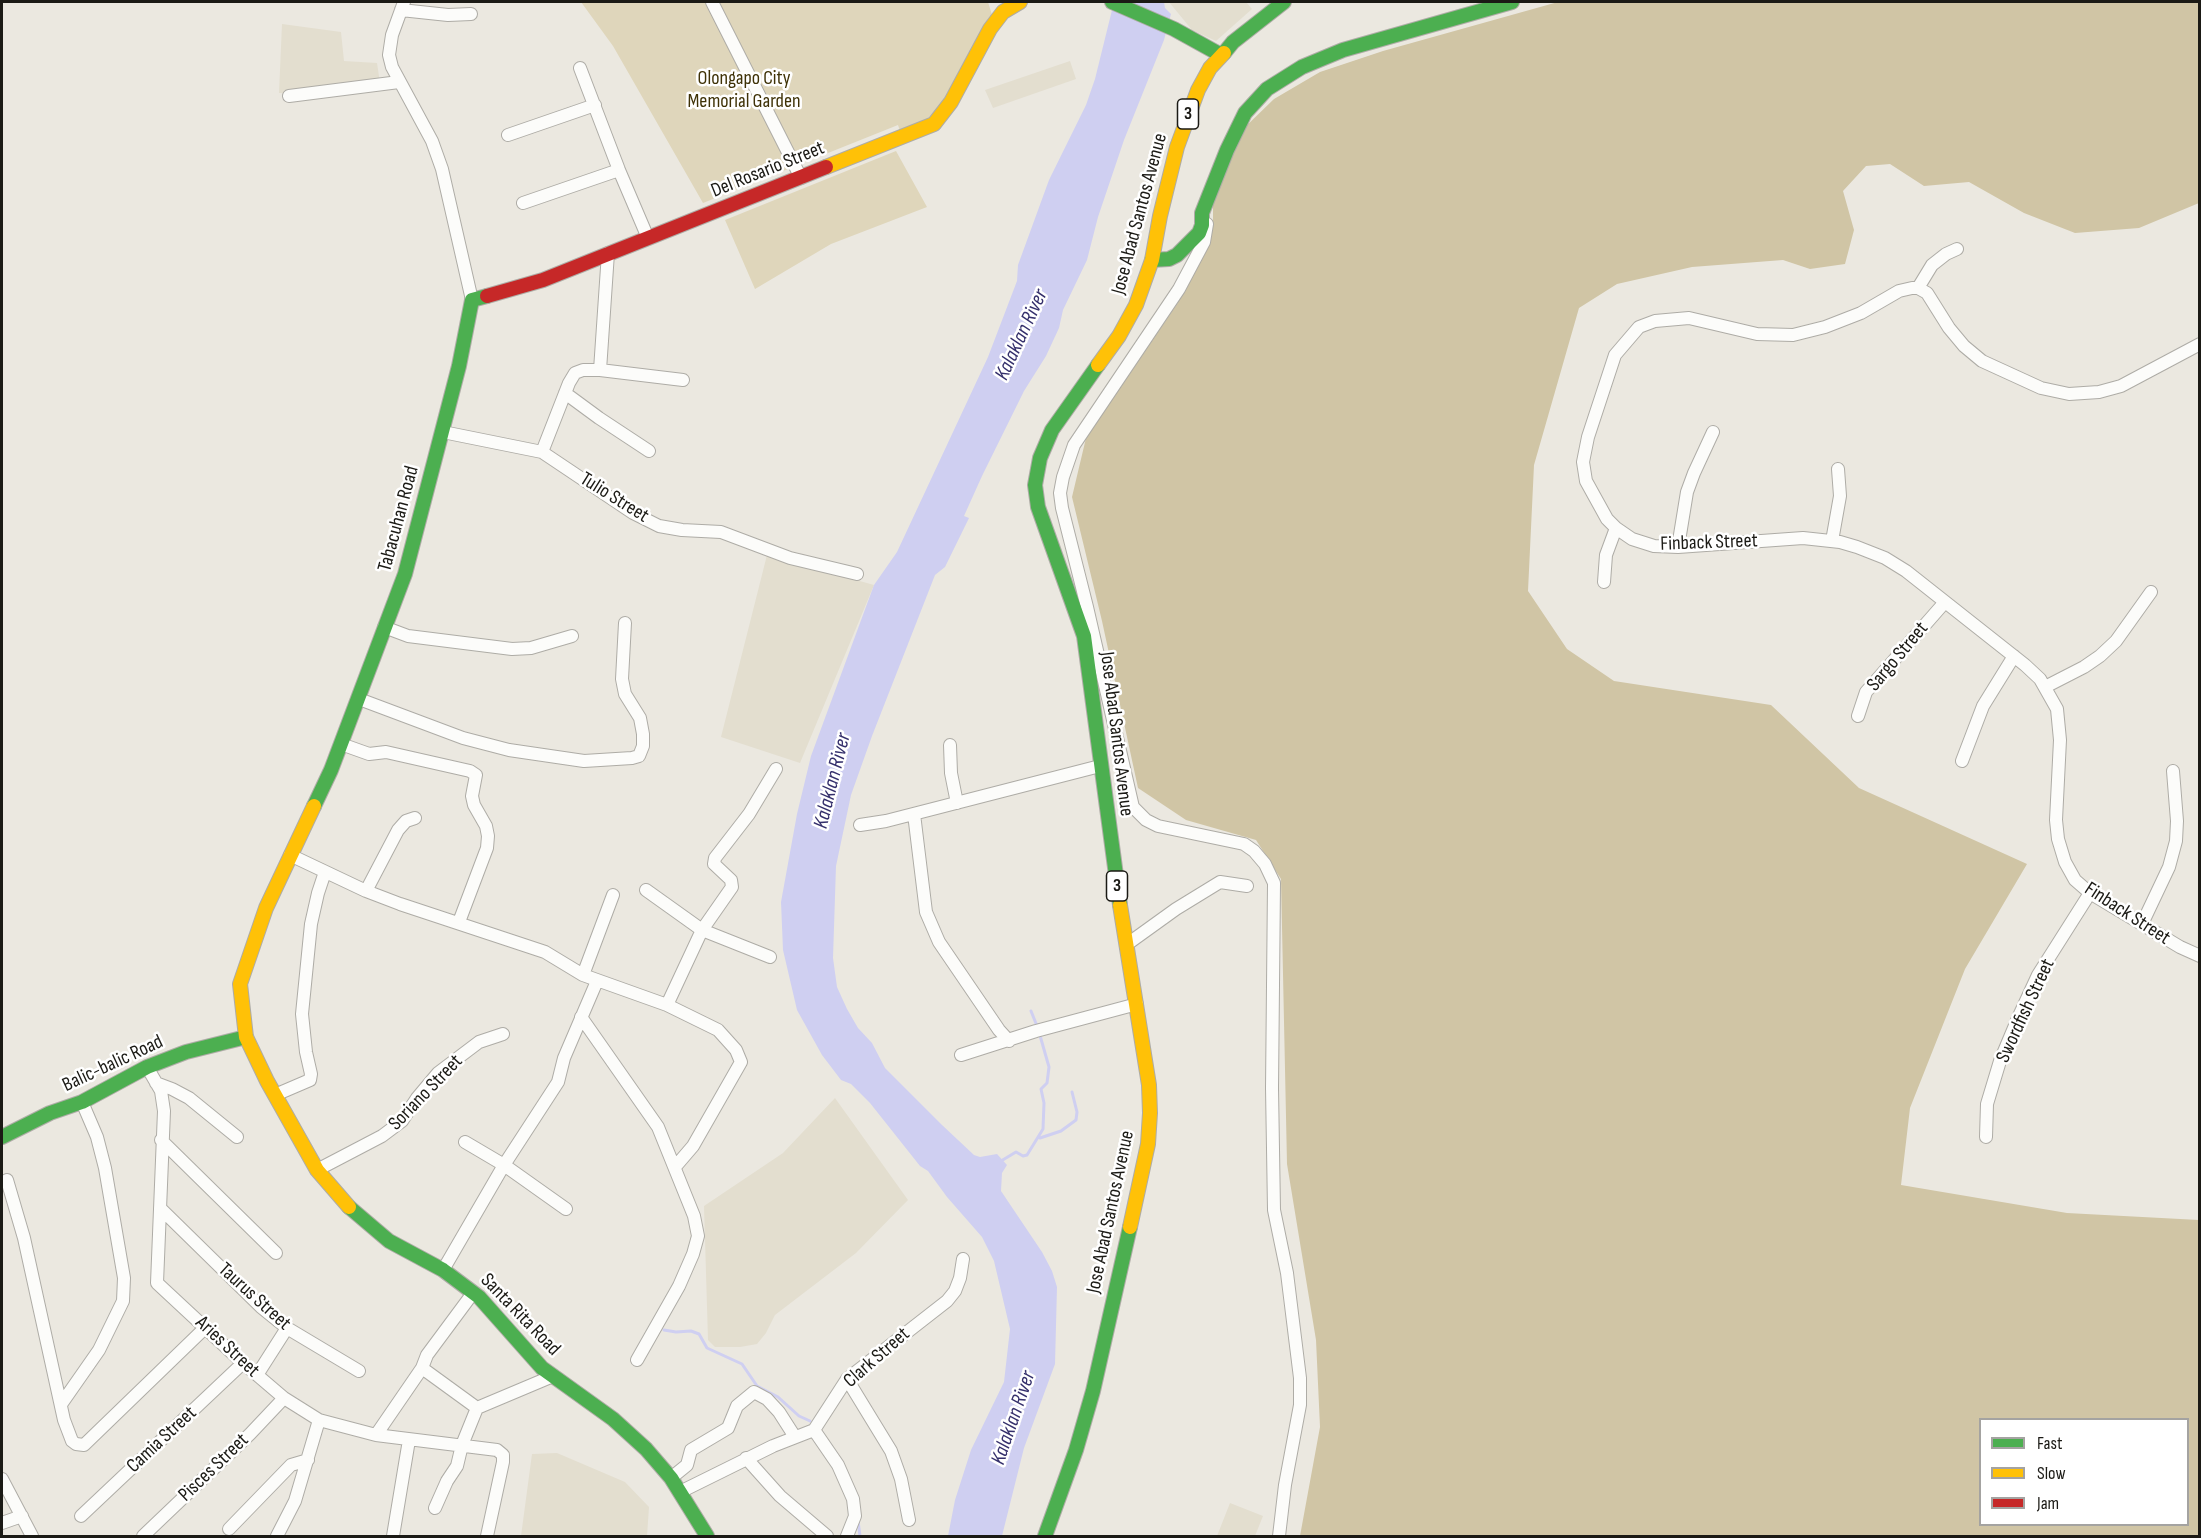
<!DOCTYPE html>
<html>
<head>
<meta charset="utf-8">
<style>
  body { margin:0 }
  #map { position:relative; width:2201px; height:1538px; overflow:hidden; background:#ebe8e0; font-family:"Sofia Sans Condensed",sans-serif }
  canvas { display:block }
  .frame { position:absolute; inset:0; border:3px solid #1b1a15; pointer-events:none }
  .legend { position:absolute; left:1979px; top:1418px; width:210px; height:108px; box-sizing:border-box; background:#fff; border:2px solid #a4a3a1; margin:0; padding:8px 10px; list-style:none; font-size:18px; color:#1b1a15 }
  .legend li { display:flex; align-items:center; gap:12px; height:30px }
  .legend b { width:30px; border:2px solid #a4a3a1 }
</style>
</head>
<body>
<div id="map">
<canvas width="2201" height="1538"></canvas>
<div class="frame"></div>
<ul class="legend">
<li><b style="height:8px;background:#4caf50"></b>Fast</li>
<li><b style="height:8px;background:#ffc107"></b>Slow</li>
<li><b style="height:8px;background:#c62828"></b>Jam</li>
</ul>
</div>
<script>
const ctx = document.querySelector('canvas').getContext('2d');
ctx.lineJoin = 'round';
function paint(path, color) {
  ctx.fillStyle = color;
  ctx.fill(path, 'evenodd');
}
function shape(rows) {
  const path = new Path2D();
  for (const r of rows) {
    path.moveTo(r[0], r[1]);
    for (let i = 2; i < r.length; i += 2) path.lineTo(r[i], r[i + 1]);
  }
  return path;
}
function trace(path, color, width, dash) {
  ctx.strokeStyle = color;
  ctx.lineWidth = width;
  ctx.lineCap = dash ? 'butt' : 'round';
  ctx.setLineDash(dash || []);
  ctx.stroke(path);
}
function write(font, color, halo, rows, align = 'center') {
  ctx.font = font + ' "Sofia Sans Condensed",sans-serif';
  ctx.lineWidth = 5;
  ctx.setLineDash([]);
  ctx.textBaseline = 'middle';
  ctx.strokeStyle = halo;
  ctx.fillStyle = color;
  for (const [text, x, y, turn = 0] of rows) {
    ctx.save();
    ctx.translate(x, y);
    ctx.rotate((+turn || 0) * Math.PI / 180);
    ctx.textAlign = isNaN(turn) ? turn : align;
    if (halo) ctx.strokeText(text, 0, 0);
    ctx.fillText(text, 0, 0);
    ctx.restore();
  }
}
const built = shape([
  [1169,2,1246,2,1252,9,1216,41,1192,30],
  [282,24,341,32,344,61,377,63,380,83,308,94,279,93],
  [1070,61,1076,79,993,108,985,90],
  [767,555,874,585,800,763,721,737],
  [835,1098,908,1200,856,1253,775,1315,766,1333,757,1344,740,1347,715,1347,708,1340,704,1206,783,1153],
  [557,1453,625,1482,649,1507,647,1536,521,1536,532,1454],
  [1230,1503,1263,1516,1255,1536,1217,1536]
]);
const green = shape([
  [581,2,988,2,993,18,937,118,900,131,898,125,703,203,613,46],
  [896,151,927,207,831,244,755,289,725,220]
]);
const forest = shape([
  [1558,2,2199,2,2199,203,2139,228,2075,233,2024,213,1969,182,1924,186,1890,164,1866,166,1843,191,1854,230,1845,264,1810,269,1783,260,1692,267,1617,284,1579,308,1534,465,1528,591,1567,649,1614,681,1771,705,1859,788,2027,864,1965,969,1910,1108,1901,1185,2067,1213,2199,1220,2199,1536,1300,1536,1320,1427,1316,1340,1287,1164,1281,879,1256,840,1186,820,1138,788,1102,621,1072,497,1086,438,1177,304,1209,243,1213,219,1213,197,1242,130,1274,99,1320,72,1383,51],
  [1980,1420,2188,1420,2188,1524,1980,1524]
]);
const water = shape([
  [1114,2,1164,2,1165,8,1171,14,1164,40,1124,140,1098,217,1087,260,1063,310,1059,328,1046,356,1024,391,982,476,964,516,969,518,945,567,935,575,872,736,851,795,836,866,833,958,837,987,847,1009,858,1028,872,1043,885,1068,942,1125,974,1155,980,1157,997,1154,1007,1165,1002,1173,1001,1191,1042,1252,1052,1271,1057,1287,1055,1364,1024,1448,1002,1536,948,1536,955,1500,971,1450,1004,1382,1010,1329,994,1261,982,1237,947,1197,928,1171,920,1166,870,1103,851,1084,841,1080,822,1055,797,1010,783,950,781,902,797,814,811,756,874,585,897,552,988,357,1017,281,1018,265,1049,180,1086,105,1095,79]
]);
const stream = shape([
  [1031,1011,1037,1026],
  [1040,1138,1061,1131,1076,1120,1077,1112,1072,1092],
  [1001,1161,1016,1152,1023,1156,1027,1155,1043,1129,1044,1103,1041,1089,1047,1083,1049,1067,1039,1032],
  [664,1330,676,1332,691,1331,699,1334,707,1348,742,1364,757,1386,778,1397,799,1416,810,1421],
  [858,1521,860,1536]
]);
const street = shape([
  [404,2,392,35,389,55,392,67,432,141,442,169,472,300],
  [712,2,801,178],
  [401,10,448,15,471,14],
  [580,68,619,170,648,238],
  [289,96,399,82],
  [508,135,595,105],
  [523,203,619,170],
  [1207,224,1204,242,1179,289,1074,445,1063,477,1060,493,1062,508,1087,607,1133,807,1146,820,1158,826,1244,844,1254,851,1265,864,1274,883,1272,1088,1274,1210,1287,1273,1300,1378,1300,1405,1285,1485,1279,1536],
  [1918,288,1932,265,1946,254,1957,249],
  [2200,344,2121,386,2099,392,2069,394,2041,388,1982,361,1964,346,1949,328,1927,293,1918,288,1912,288,1899,291,1861,313,1825,327,1793,335,1757,334,1689,318,1655,321,1639,327,1615,355,1588,437,1583,462,1586,481,1607,519,1616,528,1632,539,1654,546,1678,547,1803,538,1840,542,1857,547,1885,558,1906,571,2025,665,2040,679,2057,709,2060,740,2056,820,2058,839,2065,862,2075,880,2090,893,2180,947,2200,956],
  [600,370,608,253],
  [565,393,599,418,649,451],
  [443,432,542,452,633,513,659,526,682,530,721,532,790,558,857,574],
  [542,452,569,383,575,373,583,370,600,370,683,380],
  [1832,541,1840,496,1838,469],
  [1678,547,1687,492,1694,473,1713,432],
  [1604,582,1606,555,1616,528],
  [384,627,408,636,512,649,531,648,572,636],
  [2045,687,2084,667,2100,656,2116,641,2151,592],
  [359,699,463,738,509,750,584,761,632,758,639,756,643,746,643,734,640,718,625,694,622,679,625,623],
  [1858,716,1866,692,1945,602],
  [341,744,369,754,386,752,470,771,476,775,472,796,474,805,486,826,488,836,487,848,459,922],
  [950,745,951,773,957,803],
  [1962,761,1983,706,2014,656],
  [914,814,926,912,939,942,999,1030,1009,1041],
  [860,825,886,821,1100,766],
  [290,855,366,891,400,904,545,952,583,975,667,1005,718,1030,736,1050,741,1062,693,1146,675,1167],
  [646,890,702,930,770,957],
  [366,891,398,830,406,821,415,818],
  [2142,924,2169,867,2176,841,2177,821,2173,771],
  [1126,945,1176,909,1220,882,1247,886],
  [583,975,613,895],
  [667,1005,702,930,732,887,731,880,714,864,715,858,749,814,776,769],
  [581,1017,658,1127,694,1216,698,1236,693,1254,679,1286,637,1360],
  [961,1055,1036,1031,1137,1004],
  [147,1067,161,1091,164,1111,157,1283,243,1363,284,1398,319,1420,376,1435,497,1450,503,1455,503,1462,487,1536],
  [156,1083,172,1089,189,1098,237,1137],
  [275,1095,310,1080,311,1074,306,1052,302,1014,311,924,318,893,325,872],
  [1986,1137,1987,1104,2000,1061,2019,1016,2038,975,2090,893],
  [161,1140,276,1253],
  [465,1142,504,1165,566,1209],
  [317,1170,382,1136,402,1121,417,1098,438,1073,479,1042,503,1034],
  [7,1180,24,1238,64,1420,72,1441,76,1444,84,1445,206,1327],
  [160,1208,261,1307,287,1328,359,1371],
  [443,1270,504,1165,558,1082,564,1058,597,981],
  [422,1368,427,1355,473,1293],
  [257,1375,287,1328],
  [847,1379,891,1451,901,1479,909,1520],
  [62,1403,99,1350,123,1301,124,1278,105,1168,97,1137,82,1102],
  [814,1430,838,1465,853,1499,855,1516,847,1536],
  [376,1435,422,1368,477,1408],
  [746,1458,780,1496,827,1536],
  [671,1478,687,1465,691,1450,728,1428,737,1406,754,1392,767,1399,779,1412,795,1437],
  [2,1479,32,1536],
  [680,1492,773,1446,814,1430,847,1379,947,1301,955,1291,960,1278,963,1259],
  [435,1508,447,1481,457,1466,462,1445,477,1408,553,1376],
  [81,1516,243,1363],
  [2,1523,22,1516],
  [229,1529,291,1465,308,1460],
  [143,1536,250,1434,284,1398],
  [277,1536,295,1501,319,1420],
  [393,1536,409,1440]
]);
const fast = shape([
  [1112,2,1174,29,1221,55],
  [1224,53,1233,42,1284,2],
  [1152,260,1169,259,1177,255,1199,233,1202,225,1202,213,1227,150,1245,113,1267,89,1302,67,1343,50,1512,2],
  [1098,365,1052,430,1040,458,1035,485,1038,507,1084,636,1120,905],
  [314,806,331,770,405,574,459,366,472,300,487,296],
  [2,1137,50,1113,82,1102,147,1067,186,1052,246,1037],
  [349,1207,389,1241,443,1270,479,1297,542,1368,613,1419,646,1449,671,1478,707,1536],
  [1045,1536,1076,1450,1093,1391,1130,1227]
]);
const slow = shape([
  [826,167,934,124,951,102,990,29,1003,12,1020,2],
  [1098,365,1119,336,1136,305,1152,260,1160,216,1177,147,1198,90,1210,68,1224,53],
  [314,806,266,908,240,984,246,1037,267,1081,317,1170,349,1207],
  [1120,905,1149,1085,1150,1113,1148,1144,1130,1227]
]);
const jam = shape([
  [487,296,543,280,826,167]
]);
const shields = [
  [1188,114,21],
  [1117,886,21]
];
const shieldNames = [
  ["3",1188,114],
  ["3",1117,886]
];
const parkNames = [
  ["Olongapo City",744,79],
  ["Memorial Garden",744,102]
];
const streetNames = [
  ["Del Rosario Street",768,170,-22],
  ["Jose Abad Santos Avenue",1140,214,-75],
  ["Tulio Street",614,498,32],
  ["Tabacuhan Road",399,519,-75],
  ["Finback Street",1709,543,-2],
  ["Sargo Street",1898,657,-50],
  ["Jose Abad Santos Avenue",1116,734,83],
  ["Finback Street",2127,914,33],
  ["Swordfish Street",2026,1011,-65],
  ["Balic-balic Road",113,1064,-25],
  ["Soriano Street",426,1093,-46],
  ["Jose Abad Santos Avenue",1111,1212,-78],
  ["Taurus Street",254,1297,42],
  ["Santa Rita Road",520,1315,46],
  ["Aries Street",227,1347,43],
  ["Clark Street",877,1358,-41],
  ["Camia Street",162,1440,-43],
  ["Pisces Street",214,1468,-44]
];
const waterNames = [
  ["Kalaklan River",1022,335,-65],
  ["Kalaklan River",833,781,-76],
  ["Kalaklan River",1014,1418,-71]
];
paint(built, '#e3decf');
paint(green, '#dfd6bb');
paint(forest, '#d0c5a5');
paint(water, '#cfcff1');
trace(stream, '#cfcff1', 3);
trace(street, '#aeaca6', 14);
trace(fast, '#aeaca6', 16);
trace(slow, '#aeaca6', 16);
trace(jam, '#aeaca6', 16);
trace(street, '#fcfcfa', 12);
trace(fast, '#4caf50', 14);
trace(slow, '#ffc107', 14);
trace(jam, '#c62828', 14);
for (const [x, y, w] of shields) {
  const box = new Path2D();
  box.roundRect(x - w / 2, y - 15, w, 30, 4.5);
  ctx.fillStyle = '#fff';
  ctx.fill(box);
  trace(box, '#1b1a15', 1.5);
}
write('bold 18px', '#1b1a15', null, shieldNames);
write('20px', '#3f3207', '#fff', parkNames);
write('20px', '#1b1a15', '#fff', streetNames);
write('italic 21px', '#35306c', '#fff', waterNames);
</script>
</body>
</html>
